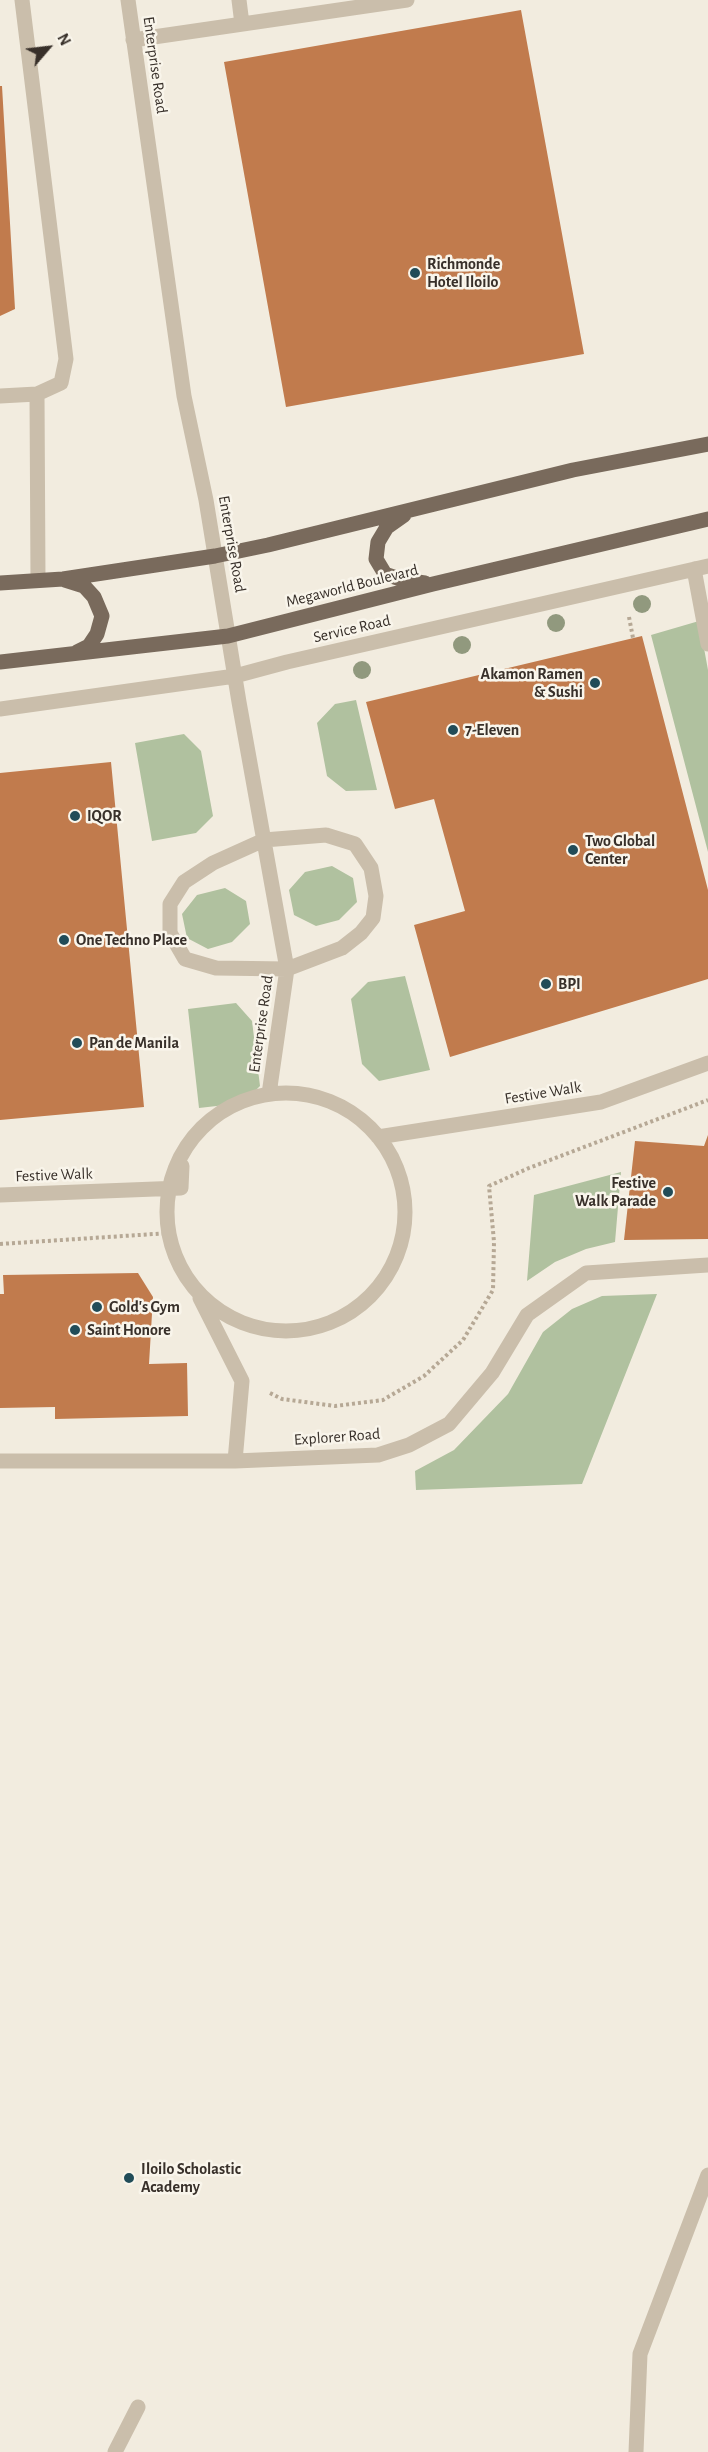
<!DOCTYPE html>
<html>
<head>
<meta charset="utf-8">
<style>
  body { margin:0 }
  #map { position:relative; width:708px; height:2452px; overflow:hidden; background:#f2ecdf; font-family:"Alegreya Sans",sans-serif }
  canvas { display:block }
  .north { position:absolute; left:18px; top:18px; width:60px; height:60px; -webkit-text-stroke:4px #f9f5eb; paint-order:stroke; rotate:62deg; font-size:16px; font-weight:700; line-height:24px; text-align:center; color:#38302a }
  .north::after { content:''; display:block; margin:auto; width:21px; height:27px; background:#38302a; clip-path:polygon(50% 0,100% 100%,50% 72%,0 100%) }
</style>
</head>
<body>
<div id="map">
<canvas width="708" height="2452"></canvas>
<div class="north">N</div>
</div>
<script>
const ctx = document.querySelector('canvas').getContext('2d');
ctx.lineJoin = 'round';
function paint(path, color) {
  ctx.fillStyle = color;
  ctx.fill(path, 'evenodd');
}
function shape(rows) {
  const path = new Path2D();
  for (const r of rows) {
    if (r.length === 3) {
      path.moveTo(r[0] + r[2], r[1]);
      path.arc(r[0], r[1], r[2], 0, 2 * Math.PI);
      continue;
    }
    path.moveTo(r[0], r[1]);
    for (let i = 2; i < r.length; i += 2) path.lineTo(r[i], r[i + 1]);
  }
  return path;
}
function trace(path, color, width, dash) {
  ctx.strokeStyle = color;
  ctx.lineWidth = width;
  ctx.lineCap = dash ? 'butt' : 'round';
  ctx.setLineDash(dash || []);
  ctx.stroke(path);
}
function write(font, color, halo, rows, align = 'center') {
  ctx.font = font + ' "Alegreya Sans",sans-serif';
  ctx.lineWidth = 5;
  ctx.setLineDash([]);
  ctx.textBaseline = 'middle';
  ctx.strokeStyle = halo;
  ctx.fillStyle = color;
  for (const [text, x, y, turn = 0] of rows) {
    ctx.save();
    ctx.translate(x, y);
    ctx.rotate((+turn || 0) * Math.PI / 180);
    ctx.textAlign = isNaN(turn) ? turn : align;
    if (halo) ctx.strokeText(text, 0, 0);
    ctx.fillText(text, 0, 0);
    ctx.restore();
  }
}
const green = shape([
  [699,621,708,670,708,852,651,635],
  [356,700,377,790,346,791,327,776,317,723,335,704],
  [184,734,201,751,213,816,196,833,152,841,135,743],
  [332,866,353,878,357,902,339,920,316,926,294,915,289,890,305,872],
  [225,888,246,901,250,924,232,942,208,949,187,938,182,914,197,895],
  [405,976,430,1070,379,1081,362,1064,351,999,368,982],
  [236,1003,252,1021,260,1086,243,1103,199,1108,188,1009],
  [621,1172,615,1242,586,1249,555,1262,527,1281,534,1195],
  [657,1294,582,1484,416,1490,415,1471,454,1450,508,1394,543,1332,572,1309,602,1296]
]);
const building = shape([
  [521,10,584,354,286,407,224,62],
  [0,86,2,86,15,309,0,316],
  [642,636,708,890,708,979,450,1057,414,925,465,911,434,799,395,809,366,702],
  [111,762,144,1107,0,1120,0,773],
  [708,1135,708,1239,624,1240,635,1141,704,1146],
  [138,1273,153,1297,149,1364,187,1363,188,1416,55,1419,55,1407,0,1408,0,1294,4,1294,3,1275]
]);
const path = shape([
  [629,617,633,638],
  [0,1244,170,1233,176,1264,181,1278],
  [270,1393,282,1399,335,1406,383,1400,424,1376,463,1340,493,1290,494,1242,489,1186,529,1168,708,1100]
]);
const minor = shape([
  [22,0,66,359,61,383,37,394,38,580],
  [128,0,184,396,206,500,239,702,287,969,269,1094],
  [239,0,242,24],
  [133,40,407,0],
  [0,396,37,394],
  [694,569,708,644],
  [0,709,235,676,287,662,708,566],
  [326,835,355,844,371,868,376,896,373,918,361,933,342,948,287,969,216,968,185,959,170,933,170,904,184,882,213,863,264,840,326,835],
  [286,1212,119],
  [378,1137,601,1102,708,1063],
  [0,1195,181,1188,182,1166],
  [200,1298,242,1381,235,1461],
  [0,1461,235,1461,378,1455,409,1445,449,1424,492,1373,527,1315,586,1273,708,1265],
  [115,2452,138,2407],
  [636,2452,640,2354,708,2175]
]);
const major = shape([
  [404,515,387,527,378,542,376,559,385,574,403,580,425,583],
  [65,580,84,586,94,597,102,616,97,634,89,646,77,652],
  [0,583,63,579,215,556,268,545,573,470,708,444],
  [0,662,228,636,433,584,708,519]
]);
const trees = [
  [642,604],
  [556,623],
  [462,645],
  [362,670]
];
const markers = [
  [415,273,6,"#214c58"],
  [595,683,6,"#214c58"],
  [453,730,6,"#214c58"],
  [75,816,6,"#214c58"],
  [573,850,6,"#214c58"],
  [64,940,6,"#214c58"],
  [546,984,6,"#214c58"],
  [77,1043,6,"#214c58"],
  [668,1192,6,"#214c58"],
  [97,1307,6,"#214c58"],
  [75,1330,6,"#214c58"],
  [129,2178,6,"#214c58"]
];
const streetNames = [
  ["Enterprise Road",155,65,82],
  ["Enterprise Road",232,544,80],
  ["Megaworld Boulevard",352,586,-14],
  ["Service Road",352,629,-13],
  ["Enterprise Road",261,1024,-82],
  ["Festive Walk",543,1093,-9],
  ["Festive Walk",54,1175,-2],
  ["Explorer Road",337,1437,-4]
];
const poiNames = [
  ["Richmonde",427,264],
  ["Hotel Iloilo",427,282],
  ["Akamon Ramen",583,674,"right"],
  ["& Sushi",583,692,"right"],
  ["7-Eleven",465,730],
  ["IQOR",87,816],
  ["Two Global",585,841],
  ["Center",585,859],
  ["One Techno Place",76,940],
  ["BPI",558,984],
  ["Pan de Manila",89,1043],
  ["Festive",656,1183,"right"],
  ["Walk Parade",656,1201,"right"],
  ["Gold's Gym",109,1307],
  ["Saint Honore",87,1330],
  ["Iloilo Scholastic",141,2169],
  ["Academy",141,2187]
];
paint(green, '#b0c19f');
paint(building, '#c17b4d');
trace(path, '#b6a895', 4, [3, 3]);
trace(minor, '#cabeab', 15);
trace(major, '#796a5c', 15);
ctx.fillStyle = '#91997e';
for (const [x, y] of trees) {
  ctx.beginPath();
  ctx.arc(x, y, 9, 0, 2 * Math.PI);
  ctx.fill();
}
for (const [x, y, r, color] of markers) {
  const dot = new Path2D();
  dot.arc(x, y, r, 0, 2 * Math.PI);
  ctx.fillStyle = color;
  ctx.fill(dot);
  trace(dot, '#f9f5eb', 2);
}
write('16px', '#38302a', '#f9f5eb', streetNames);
write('bold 16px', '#38302a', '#f9f5eb', poiNames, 'left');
</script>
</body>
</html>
